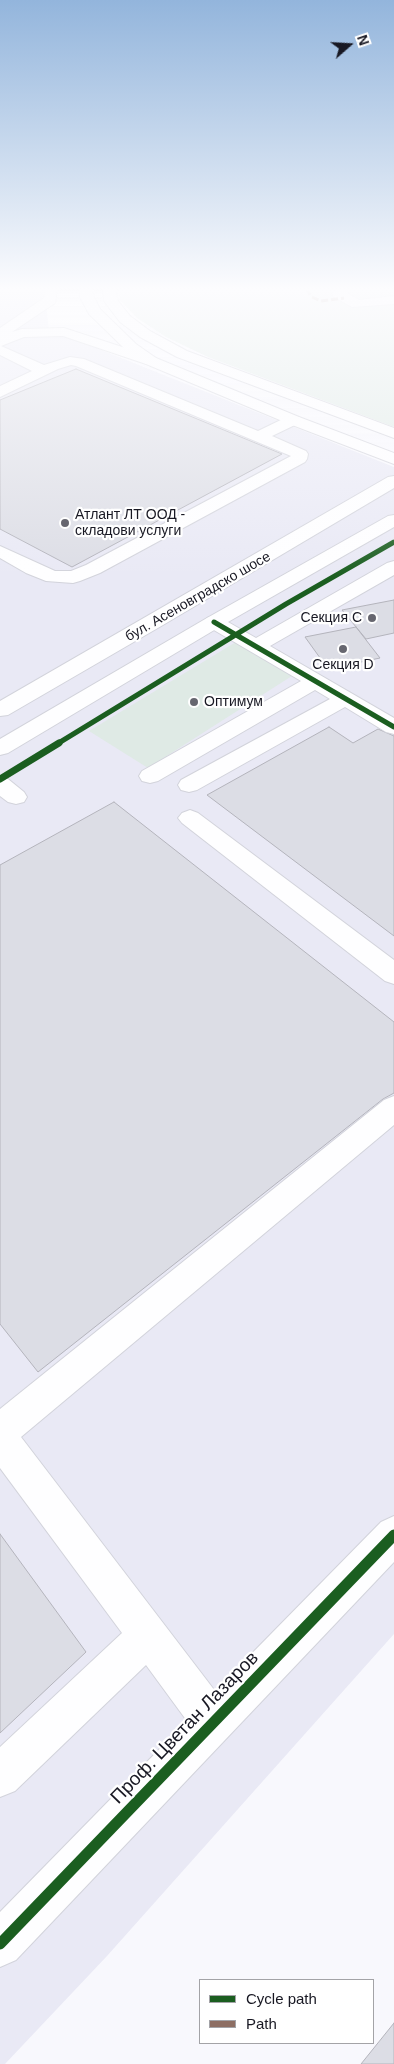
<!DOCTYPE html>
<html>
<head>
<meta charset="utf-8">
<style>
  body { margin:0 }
  #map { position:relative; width:394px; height:2064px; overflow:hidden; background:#f8f8fd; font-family:Helvetica,sans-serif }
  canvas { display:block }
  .legend { position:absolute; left:199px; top:1979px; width:175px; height:65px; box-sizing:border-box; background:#fff; border:1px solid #a3a3a7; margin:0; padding:6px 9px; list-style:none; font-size:15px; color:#181823 }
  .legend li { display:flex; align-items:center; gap:10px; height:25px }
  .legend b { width:25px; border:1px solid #a3a3a7 }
  .north { position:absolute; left:324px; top:20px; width:50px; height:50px; -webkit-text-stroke:4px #fff; paint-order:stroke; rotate:71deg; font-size:14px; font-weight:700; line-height:20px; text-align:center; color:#181823 }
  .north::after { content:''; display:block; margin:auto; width:18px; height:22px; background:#181823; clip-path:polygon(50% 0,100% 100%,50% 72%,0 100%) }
</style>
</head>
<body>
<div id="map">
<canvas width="394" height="2064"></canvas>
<ul class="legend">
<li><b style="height:6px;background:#1b5e20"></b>Cycle path</li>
<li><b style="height:6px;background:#8d6e63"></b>Path</li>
</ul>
<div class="north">N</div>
</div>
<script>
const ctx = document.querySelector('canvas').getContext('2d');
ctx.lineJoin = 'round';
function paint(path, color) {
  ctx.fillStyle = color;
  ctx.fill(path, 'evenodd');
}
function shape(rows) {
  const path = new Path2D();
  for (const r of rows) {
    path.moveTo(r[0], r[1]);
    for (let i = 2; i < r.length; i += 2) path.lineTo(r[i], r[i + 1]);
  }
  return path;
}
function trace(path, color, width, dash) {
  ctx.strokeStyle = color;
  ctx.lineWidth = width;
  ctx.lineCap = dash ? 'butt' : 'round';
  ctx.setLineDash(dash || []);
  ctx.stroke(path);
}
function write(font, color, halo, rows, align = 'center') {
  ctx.font = font + ' Helvetica,sans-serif';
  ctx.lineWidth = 4.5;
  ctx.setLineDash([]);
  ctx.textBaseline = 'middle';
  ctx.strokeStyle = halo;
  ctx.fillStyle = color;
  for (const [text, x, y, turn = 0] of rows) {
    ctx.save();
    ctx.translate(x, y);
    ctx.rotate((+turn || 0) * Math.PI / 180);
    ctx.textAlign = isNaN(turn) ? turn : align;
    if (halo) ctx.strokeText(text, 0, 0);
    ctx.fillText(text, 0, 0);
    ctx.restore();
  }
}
const built = shape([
  [0,289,44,289,49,329,394,467,394,1634,107,1956,5,2064,0,2064]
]);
const green = shape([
  [118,289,394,289,394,427,208,357,166,337,137,318,120,300],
  [236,642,295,674,148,768,89,731]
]);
const building = shape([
  [76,369,282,454,72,567,0,529,0,400,76,369],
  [394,600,394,633,366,639,342,610,394,600],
  [356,627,380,658,328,669,305,637,356,627],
  [329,727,353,743,378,729,394,736,394,936,207,795,329,727],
  [114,802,394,1022,394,1093,383,1099,38,1372,0,1324,0,865,114,802],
  [0,1534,86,1652,0,1733,0,1534],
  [394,2023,394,2064,361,2064,394,2023]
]);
const minor = shape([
  [45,289,57,289,55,303,12,332,22,329,64,328,156,358,158,361,156,364,146,364,63,336,24,337,1,346,44,365,70,357,84,359,258,431,287,417,299,417,301,420,299,423,272,436,306,451,308,454,307,459,305,462,100,573,80,581,73,583,46,581,26,573,0,558,0,546,55,571,71,571,86,565,291,456,76,366,71,365,58,369,0,397,0,386,32,371,0,355,0,328,44,298,45,289],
  [337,289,350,289,347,293,359,300,394,296,394,304,352,307,334,297,332,294,337,289],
  [394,561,394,575,270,646,394,718,394,734,386,732,345,707,197,790,189,792,181,790,178,785,181,780,330,699,315,690,158,781,150,783,142,781,139,776,142,771,301,681,207,626,204,622,207,618,214,616,221,618,256,638,387,563,394,561],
  [0,777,8,779,24,792,27,797,24,802,16,804,8,802,0,796,0,777],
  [190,810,198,813,394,960,394,984,385,981,182,823,178,818,182,813,190,810],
  [394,1096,394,1125,21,1437,215,1691,381,1522,394,1516,394,1562,16,1960,0,1967,0,1912,187,1721,146,1665,15,1791,0,1797,0,1747,122,1633,0,1468,0,1409,384,1100,394,1096]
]);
const major = shape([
  [80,289,92,289,94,297,100,309,136,344,156,358,299,417,394,453,394,464,287,423,146,364,126,350,89,314,80,297,80,289],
  [103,289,115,289,118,301,130,316,150,331,187,351,394,428,394,438,177,357,140,337,120,322,104,301,103,289],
  [394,476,394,488,163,625,8,715,0,716,0,701,388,477,394,476],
  [394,515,394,527,221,626,8,753,0,755,0,739,207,618,388,516,394,515]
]);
const quiet = shape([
  [306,289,312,297,321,301,344,298]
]);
const cyclewayFar2 = shape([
  [214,622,394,727],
  [57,744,286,604,394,542]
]);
const cyclewayFar1 = shape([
  [0,779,59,743]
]);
const cycleway = shape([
  [0,1944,394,1535]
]);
const markers = [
  [65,523,5,"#66666f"],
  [372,618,5,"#66666f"],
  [343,649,5,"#66666f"],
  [194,702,5,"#66666f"]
];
const farPoinames = [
  ["Атлант ЛТ ООД -",75,515],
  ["складови услуги",75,531],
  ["Секция C",362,618,"right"],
  ["Секция D",343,665,"center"],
  ["Оптимум",204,702]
];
const farStreetnames = [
  ["бул. Асеновградско шосе",198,597,-30]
];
const nearStreetnames = [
  ["Проф. Цветан Лазаров",185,1728,-46]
];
paint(built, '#e9e9f5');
paint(green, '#dfeae5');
paint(building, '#dcdde5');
trace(building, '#b4b4bc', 1);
trace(minor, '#d2d3db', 2);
trace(major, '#d2d3db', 2);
paint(minor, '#fefeff');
paint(major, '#fefeff');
trace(quiet, '#8d6e63', 3, [7, 3]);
trace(cyclewayFar2, '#1b5e20', 5);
trace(cyclewayFar1, '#1b5e20', 7);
trace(cycleway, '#1b5e20', 11);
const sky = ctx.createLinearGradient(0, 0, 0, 578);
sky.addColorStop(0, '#93b5dc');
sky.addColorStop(0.5, '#fcfcfe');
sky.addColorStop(1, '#fcfcfe00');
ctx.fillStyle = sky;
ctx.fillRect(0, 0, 394, 578);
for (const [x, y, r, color] of markers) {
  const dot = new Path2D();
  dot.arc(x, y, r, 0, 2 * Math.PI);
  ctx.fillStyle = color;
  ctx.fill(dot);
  trace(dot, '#fff', 2);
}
write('14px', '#181823', '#fff', farPoinames, 'left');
write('14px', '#181823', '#fff', farStreetnames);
write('19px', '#181823', '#fff', nearStreetnames);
</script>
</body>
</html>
